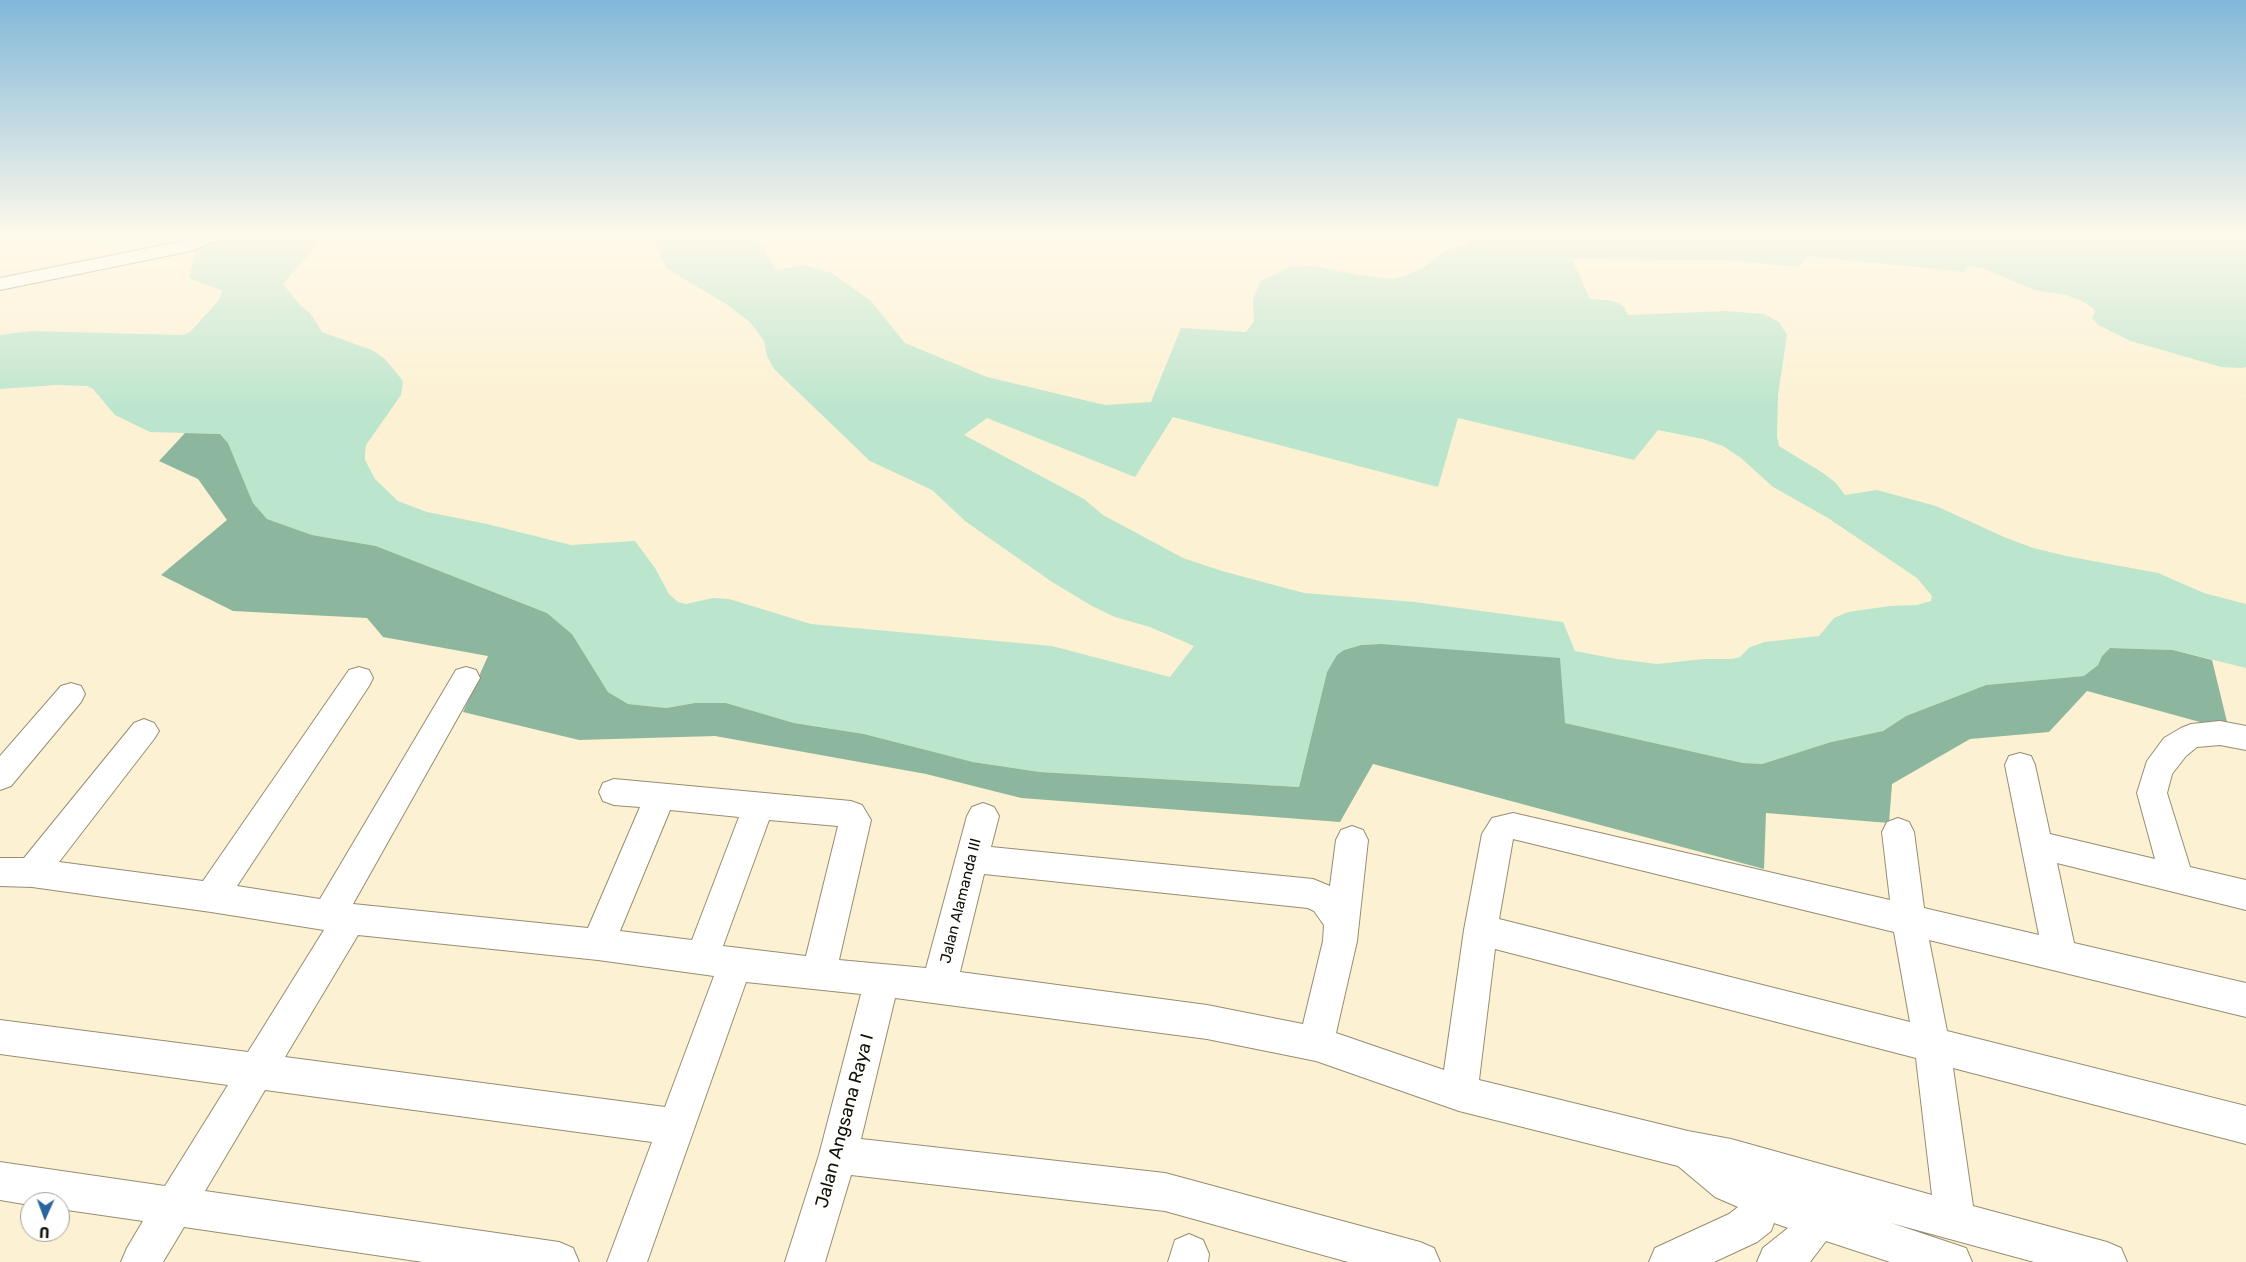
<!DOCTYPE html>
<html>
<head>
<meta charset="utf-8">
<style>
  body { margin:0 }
  #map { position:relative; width:2246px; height:1262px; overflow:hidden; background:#fcf1d3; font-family:Rubik,sans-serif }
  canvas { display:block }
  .north { position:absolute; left:20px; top:1192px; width:50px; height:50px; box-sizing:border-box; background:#fff; border:1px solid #a09f9b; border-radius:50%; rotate:182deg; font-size:14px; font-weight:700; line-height:20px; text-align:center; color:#120f05 }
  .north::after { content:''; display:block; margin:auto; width:18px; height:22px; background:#29669d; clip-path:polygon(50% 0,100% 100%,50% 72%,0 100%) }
</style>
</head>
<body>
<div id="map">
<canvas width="2246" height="1262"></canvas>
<div class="north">U</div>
</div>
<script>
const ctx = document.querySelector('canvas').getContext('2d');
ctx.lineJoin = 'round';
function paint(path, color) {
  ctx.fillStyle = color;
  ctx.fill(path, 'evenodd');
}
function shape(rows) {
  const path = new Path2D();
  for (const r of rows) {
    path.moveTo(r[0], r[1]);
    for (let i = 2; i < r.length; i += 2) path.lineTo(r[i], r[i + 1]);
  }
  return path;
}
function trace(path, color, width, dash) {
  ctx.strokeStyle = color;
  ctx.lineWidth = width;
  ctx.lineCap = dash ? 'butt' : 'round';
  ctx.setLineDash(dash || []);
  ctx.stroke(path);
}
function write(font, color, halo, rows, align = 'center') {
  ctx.font = font + ' Rubik,sans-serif';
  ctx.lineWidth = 4.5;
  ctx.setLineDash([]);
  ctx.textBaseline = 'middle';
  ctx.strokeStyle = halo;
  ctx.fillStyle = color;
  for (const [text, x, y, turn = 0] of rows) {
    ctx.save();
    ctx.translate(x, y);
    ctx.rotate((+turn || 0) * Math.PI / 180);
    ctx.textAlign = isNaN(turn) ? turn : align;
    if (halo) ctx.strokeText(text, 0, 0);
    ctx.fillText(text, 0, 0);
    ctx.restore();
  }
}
const green = shape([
  [196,235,325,235,283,284,300,305,310,313,322,332,374,351,385,359,403,381,401,395,366,445,365,453,365,460,375,479,398,501,427,512,487,524,571,545,635,541,655,568,669,594,678,602,686,604,713,598,729,599,811,624,1052,646,1170,677,1194,646,1150,627,1115,617,1092,606,1052,582,965,521,932,490,870,461,774,369,767,356,764,341,750,322,726,304,666,268,652,235,755,235,776,270,804,265,832,273,871,301,905,343,987,377,1105,405,1151,402,1181,328,1246,332,1254,321,1253,299,1261,281,1290,267,1311,266,1360,275,1395,279,1420,270,1445,251,1469,243,1467,235,2246,235,2246,367,2241,368,2221,367,2131,341,2098,325,2092,318,2095,312,2093,308,2082,301,2066,295,2034,290,1988,270,1968,266,1964,272,1809,256,1798,267,1727,260,1572,259,1590,299,1606,300,1619,303,1624,307,1628,315,1727,311,1764,314,1779,322,1787,335,1778,395,1777,436,1779,446,1823,473,1835,482,1845,495,1877,490,1936,506,2004,537,2033,548,2066,556,2158,573,2204,593,2246,604,2246,668,2173,650,2110,648,2102,656,2098,665,2085,676,1986,685,1906,716,1883,731,1831,742,1762,764,1743,763,1565,723,1381,644,1361,645,1344,650,1327,672,1299,787,1040,772,973,762,864,734,794,723,726,703,695,703,666,708,628,704,608,692,572,634,547,613,376,546,312,535,267,519,253,503,228,443,220,434,150,432,115,415,93,389,87,386,57,385,0,389,0,335,31,331,182,335,190,332,218,301,223,291,189,278,195,255,190,237],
  [1173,417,1438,487,1458,418,1634,460,1658,430,1703,439,1723,446,1741,458,1773,487,1828,518,1917,578,1932,596,1931,601,1917,605,1890,606,1848,612,1834,618,1819,636,1765,642,1750,647,1740,657,1732,659,1703,659,1657,664,1617,659,1575,651,1563,622,1415,602,1304,593,1222,571,1183,558,1103,515,1084,499,964,435,987,418,1135,477]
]);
const forest = shape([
  [185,433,220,434,228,443,253,503,267,519,312,535,376,546,547,613,572,634,608,692,628,704,666,708,695,703,726,703,794,723,864,734,973,762,1040,772,1299,787,1327,672,1337,655,1344,650,1361,645,1381,644,1560,658,1565,723,1743,763,1762,764,1831,742,1883,731,1906,716,1986,685,2084,676,2098,665,2102,656,2110,648,2173,650,2212,660,2229,730,2087,691,2049,732,1970,739,1892,784,1889,823,1766,813,1764,869,1373,764,1340,822,1021,798,926,774,715,736,579,740,463,712,488,656,383,637,367,618,233,611,161,575,227,520,198,479,159,461]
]);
const minor = shape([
  [196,235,222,235,219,239,191,251,0,290,0,278,178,242,196,235],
  [359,667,369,670,373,678,369,686,237,886,320,899,456,670,466,667,476,670,480,678,353,904,588,928,640,807,614,805,603,801,599,792,603,783,614,779,851,801,862,805,871,820,839,960,926,968,967,816,972,807,983,803,994,807,999,816,991,847,1313,879,1330,886,1336,840,1341,830,1352,826,1363,830,1368,840,1357,941,1336,1033,1444,1070,1464,930,1482,834,1492,818,1513,813,1890,900,1882,832,1887,822,1898,818,1909,822,1914,832,1924,908,2039,935,2005,765,2009,756,2020,753,2031,756,2035,765,2050,834,2155,859,2137,793,2147,761,2164,738,2181,728,2191,724,2220,721,2246,726,2246,750,2220,745,2197,747,2186,756,2172,774,2167,793,2190,867,2246,880,2246,910,2057,863,2074,943,2246,983,2246,1017,1929,940,1947,1031,2246,1106,2246,1144,1953,1068,1973,1206,2107,1242,2121,1248,2127,1262,2034,1262,1891,1223,1966,1248,1972,1262,1890,1262,1826,1241,1810,1262,1757,1262,1763,1248,1788,1228,1774,1223,1771,1231,1757,1242,1714,1262,1649,1262,1655,1248,1729,1214,1738,1207,1715,1197,1678,1166,1459,1111,1316,1061,1207,1039,895,998,861,1139,1165,1173,1420,1242,1434,1248,1440,1262,1348,1262,1165,1211,851,1175,825,1262,785,1262,819,1155,861,994,746,982,647,1262,607,1262,652,1142,265,1090,205,1191,559,1242,573,1248,579,1262,423,1262,184,1227,163,1262,121,1262,127,1248,143,1221,60,1209,60,1202,30,1202,30,1205,0,1200,0,1162,165,1186,228,1085,0,1054,0,1020,248,1052,324,930,211,912,32,887,0,886,0,858,24,858,134,723,144,719,154,723,159,731,154,739,59,862,203,881,349,670,359,667],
  [670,810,739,817,692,940,620,931,670,810],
  [769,820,838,826,806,956,723,946,769,820],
  [1513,839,1894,932,1910,1022,1499,919,1513,839],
  [984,874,1308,908,1314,911,1324,925,1323,941,1303,1024,1207,1005,960,972,984,874],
  [358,935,598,960,714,976,665,1107,285,1057,358,935],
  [1495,949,1916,1058,1932,1195,1731,1139,1688,1131,1479,1080,1495,949],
  [71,683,81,686,85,694,81,702,11,786,0,790,0,756,61,686,71,683],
  [1189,1234,1203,1240,1209,1254,1208,1262,1168,1262,1175,1240,1189,1234]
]);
const streetNames = [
  ["Jalan Alamanda III",961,901,-76]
];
const nearStreetnames = [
  ["Jalan Angsana Raya I",845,1121,-75]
];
paint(green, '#bce5cd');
paint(forest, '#8cb79e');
trace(minor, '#978d71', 2);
paint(minor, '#fff');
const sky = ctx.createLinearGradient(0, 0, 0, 411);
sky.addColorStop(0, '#81b8d9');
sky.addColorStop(0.57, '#fef9eb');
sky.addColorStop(1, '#fef9eb00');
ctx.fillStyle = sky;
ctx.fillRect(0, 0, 2246, 411);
write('15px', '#120f05', '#fff', streetNames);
write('18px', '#120f05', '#fff', nearStreetnames);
</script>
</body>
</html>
